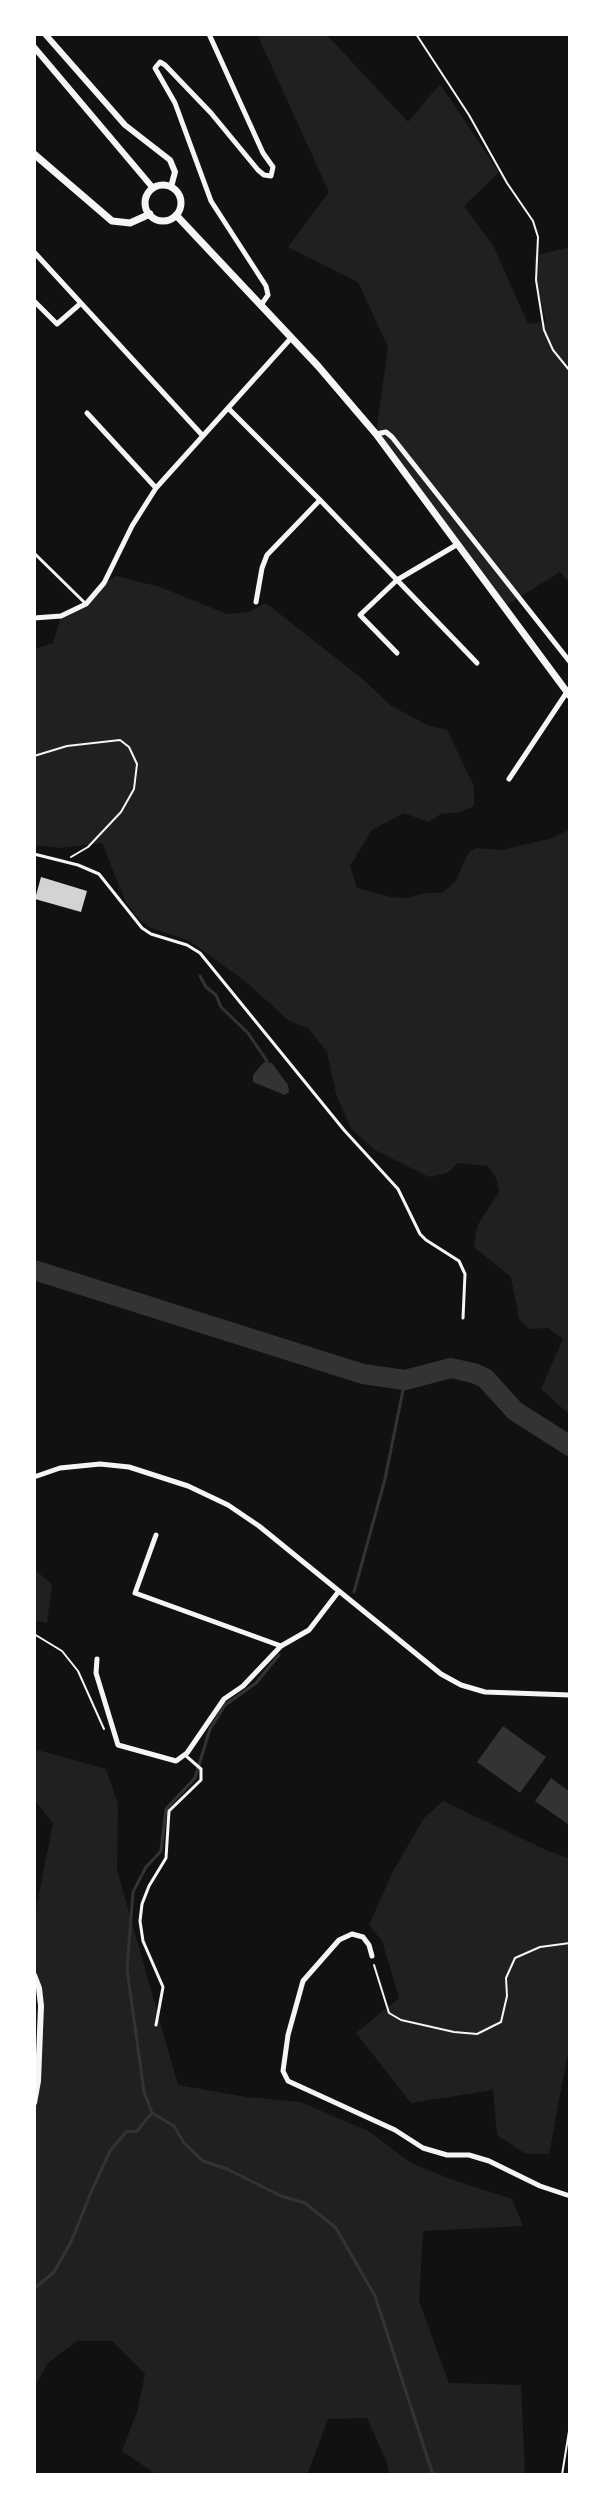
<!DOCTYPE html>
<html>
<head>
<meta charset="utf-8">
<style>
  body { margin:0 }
  #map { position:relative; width:604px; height:2509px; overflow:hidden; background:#111; font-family:"Titillium Web",sans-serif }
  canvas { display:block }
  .frame { position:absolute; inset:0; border:36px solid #fff; pointer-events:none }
</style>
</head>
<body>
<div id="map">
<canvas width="604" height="2509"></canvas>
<div class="frame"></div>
</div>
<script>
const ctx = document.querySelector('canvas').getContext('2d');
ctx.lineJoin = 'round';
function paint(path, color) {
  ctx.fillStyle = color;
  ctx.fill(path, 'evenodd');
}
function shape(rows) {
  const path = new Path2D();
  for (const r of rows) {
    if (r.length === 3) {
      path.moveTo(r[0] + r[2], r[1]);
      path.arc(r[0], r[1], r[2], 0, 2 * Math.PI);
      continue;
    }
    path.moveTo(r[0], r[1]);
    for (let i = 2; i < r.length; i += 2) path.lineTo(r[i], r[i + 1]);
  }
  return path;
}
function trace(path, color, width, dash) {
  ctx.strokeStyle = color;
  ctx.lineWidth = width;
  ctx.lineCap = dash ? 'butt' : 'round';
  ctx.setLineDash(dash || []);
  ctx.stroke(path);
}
const green = shape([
  [257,34,326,34,408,122,440,84,499,172,464,206,494,247,528,324,546,322,536,280,534,256,570,247,570,583,560,572,504,607,376,434,388,347,358,282,288,247,329,192],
  [116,576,160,587,227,614,248,612,266,603,365,681,390,705,427,725,447,730,474,786,474,806,460,812,441,814,428,822,404,813,372,830,350,866,357,888,390,897,406,898,426,893,442,893,455,882,469,852,476,848,502,850,553,838,570,829,570,1415,541,1389,563,1339,548,1328,529,1329,519,1319,511,1277,474,1247,477,1226,499,1192,496,1177,488,1166,458,1163,447,1173,429,1177,375,1150,351,1129,336,1094,327,1052,309,1029,288,1020,246,982,190,941,149,927,139,919,126,903,102,843,59,848,34,845,34,649,53,643,61,616,84,605,104,583],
  [34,1569,52,1584,47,1623,34,1620],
  [34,1749,106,1769,118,1804,117,1870,178,2085,247,2097,301,2102,370,2132,411,2163,456,2181,512,2199,523,2226,423,2231,419,2301,449,2383,521,2385,525,2475,389,2475,387,2463,367,2418,328,2419,307,2475,157,2475,122,2451,138,2409,145,2374,112,2341,77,2341,48,2363,34,2388,34,2103,41,2006,34,1975,34,1919,53,1823,34,1800],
  [443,1801,546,1850,570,1859,570,2042,549,2154,526,2154,497,2135,493,2090,411,2103,356,2033,399,1998,382,1941,369,1925,393,1871,424,1818]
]);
const water = shape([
  [264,1062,272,1063,288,1085,289,1092,285,1095,253,1082,253,1075],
  [503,1726,546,1757,520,1793,477,1762],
  [551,1778,570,1792,569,1825,535,1801]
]);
const stream = shape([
  [200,976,206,987,216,995,221,1007,248,1033,267,1061],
  [473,1373,478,1365],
  [354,1592,385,1479,405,1380],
  [279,1655,256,1683,225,1705,210,1729,195,1778,166,1809,161,1851,146,1867,133,1892,127,1969,144,2092,152,2113,174,2126,184,2143,203,2161,227,2169,281,2196,305,2203,336,2228,375,2296,433,2475],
  [34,2289,54,2272,71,2242,92,2190,110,2151,126,2132,137,2131,152,2113]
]);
const river = shape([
  [34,1270,363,1374,405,1380,451,1368,473,1373,485,1378,515,1411,570,1446]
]);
const building = shape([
  [41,877,87,891,81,912,35,899]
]);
const path = shape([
  [416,34,469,115,507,183,533,221,538,237,536,280,544,330,553,350,570,371],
  [34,756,67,746,120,740,129,747,137,764,134,789,121,812,88,847,71,857],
  [34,1634,62,1651,78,1671,104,1729],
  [374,1965,389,2013,401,2020,454,2032,477,2034,501,2022,507,1996,506,1978,515,1958,540,1947,570,1943],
  [562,2475,570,2425]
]);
const service = shape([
  [34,553,86,604],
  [34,854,78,865,99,874,142,928,151,934,187,945,200,953,344,1130,398,1189,420,1234,426,1240,459,1261,465,1274,463,1318],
  [156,2025,163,1987,143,1941,140,1921,142,1904,149,1886,166,1858,169,1811,201,1780,201,1769,185,1755]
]);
const minor = shape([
  [209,34,263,153,273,167,271,176,264,175,258,170,211,113,165,65,160,62,155,68,175,103,211,201,266,286,268,295,261,305],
  [34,252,203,436],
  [34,301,57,324,80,304],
  [229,409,320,500],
  [87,413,156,488],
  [376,434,386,432,392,437,570,662],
  [256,602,262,568,267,555,320,500,477,663],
  [34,618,61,616,86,604,104,583,132,526,156,488,292,337],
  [397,653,360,615,397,580,458,544],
  [509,779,567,692],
  [34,1477,60,1468,100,1464,129,1467,188,1486,228,1505,259,1526,441,1674,461,1685,485,1692,570,1695],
  [156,1535,135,1593,281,1646],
  [97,1659,96,1673,118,1745,176,1761,187,1753,224,1699,243,1686,281,1646,309,1630,339,1591],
  [372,1956,369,1945,363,1937,352,1934,339,1940,303,1981,288,2035,283,2071,288,2081,395,2130,423,2148,447,2155,469,2155,489,2161,540,2186,570,2196]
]);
const tertiary = shape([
  [45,34,125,125,170,160,175,172,171,187],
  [34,47,153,188],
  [34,1975,39,1988,41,2006,38,2081,34,2103]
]);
const secondary = shape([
  [34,154,112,221,130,223,150,214],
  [163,203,18],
  [176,215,318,366,376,434,570,696]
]);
paint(green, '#202020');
paint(water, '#333');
trace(stream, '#333', 3);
trace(river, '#333', 20);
paint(building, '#d3d3d3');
trace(path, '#f5f5f5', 2);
trace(service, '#f5f5f5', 3);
trace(minor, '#f5f5f5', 5);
trace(tertiary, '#f5f5f5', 6);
trace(secondary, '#f5f5f5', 7);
</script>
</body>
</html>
